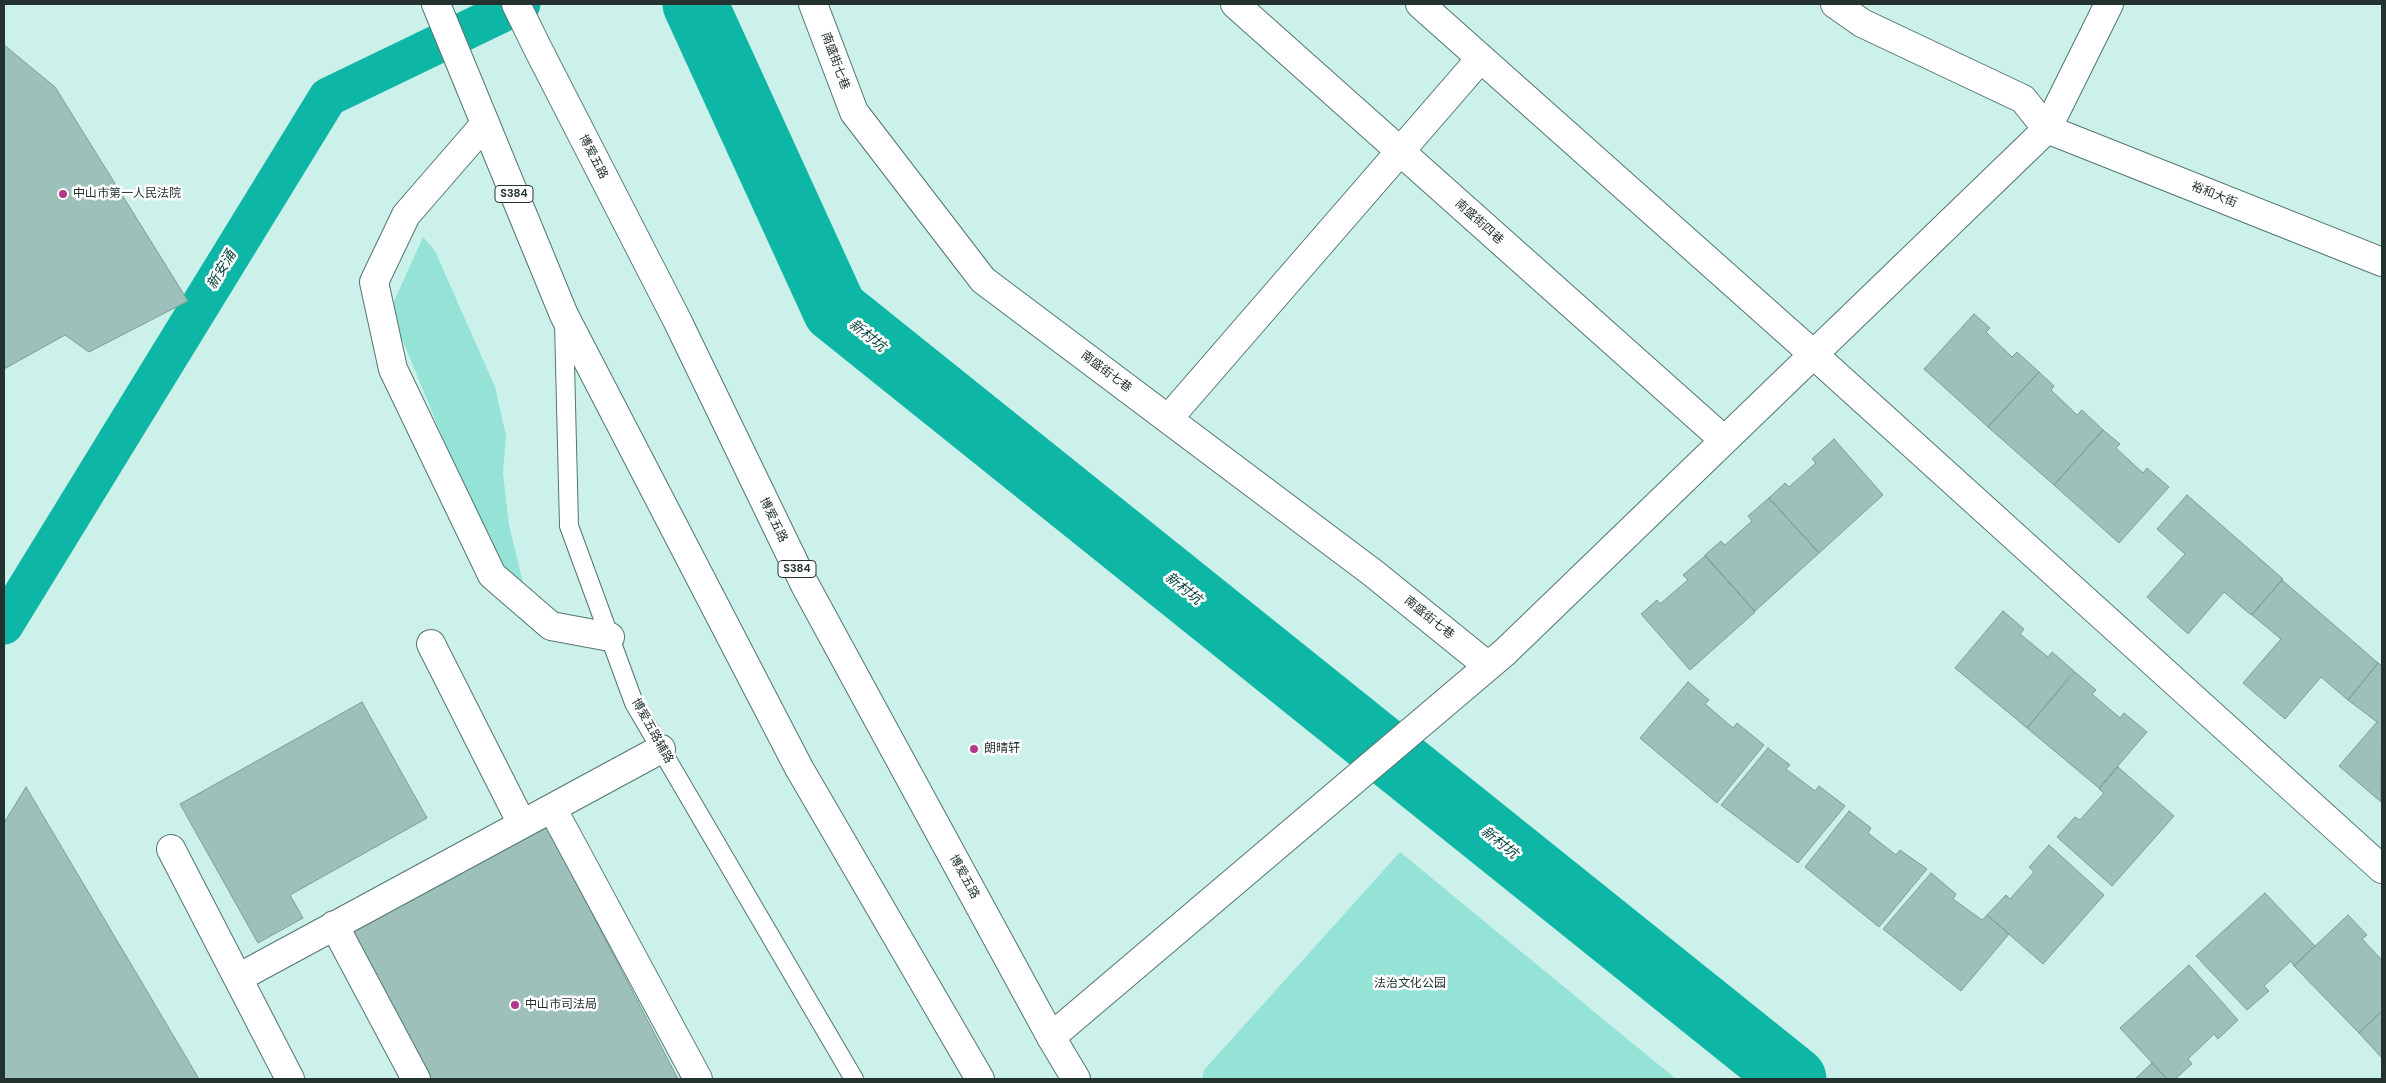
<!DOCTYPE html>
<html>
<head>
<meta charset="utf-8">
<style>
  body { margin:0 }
  #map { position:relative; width:2386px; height:1083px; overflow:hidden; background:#ccf1ea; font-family:"DM Sans",sans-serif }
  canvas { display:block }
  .frame { position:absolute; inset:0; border:5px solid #23312f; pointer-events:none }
</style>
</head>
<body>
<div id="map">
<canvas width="2386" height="1083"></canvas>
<div class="frame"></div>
</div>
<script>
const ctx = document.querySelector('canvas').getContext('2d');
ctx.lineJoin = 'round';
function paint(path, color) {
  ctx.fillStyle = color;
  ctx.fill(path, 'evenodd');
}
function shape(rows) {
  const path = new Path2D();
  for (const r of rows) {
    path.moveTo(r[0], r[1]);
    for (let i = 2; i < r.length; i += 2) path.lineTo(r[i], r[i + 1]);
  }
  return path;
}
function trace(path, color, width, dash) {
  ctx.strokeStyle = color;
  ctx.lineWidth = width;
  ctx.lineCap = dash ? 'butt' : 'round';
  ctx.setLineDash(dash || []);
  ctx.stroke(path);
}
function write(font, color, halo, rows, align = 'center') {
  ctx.font = font + ' "DM Sans","Noto Sans SC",sans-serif';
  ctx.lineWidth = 5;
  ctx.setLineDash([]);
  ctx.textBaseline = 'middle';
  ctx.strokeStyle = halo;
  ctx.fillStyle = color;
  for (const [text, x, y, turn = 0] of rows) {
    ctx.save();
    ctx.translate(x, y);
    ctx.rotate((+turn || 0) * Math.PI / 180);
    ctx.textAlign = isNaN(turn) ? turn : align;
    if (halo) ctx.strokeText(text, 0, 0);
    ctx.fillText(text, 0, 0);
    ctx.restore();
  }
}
const green = shape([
  [423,237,435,251,495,387,506,436,503,473,509,525,526,595,498,572,390,310],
  [1400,852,1676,1079,1202,1079,1204,1070]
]);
const canal = shape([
  [4,625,328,97,521,4]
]);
const river = shape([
  [695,4,835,310,1794,1079]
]);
const building = shape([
  [4,45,55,87,188,301,89,352,65,335,4,369,4,45],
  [1974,314,1990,328,1986,332,2012,357,2017,352,2039,372,1988,427,1924,369,1974,314],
  [2039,372,2054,386,2051,390,2077,415,2082,410,2103,430,2054,485,1988,427,2039,372],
  [2103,430,2120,444,2116,448,2143,473,2147,468,2169,487,2119,543,2054,485,2103,430],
  [1834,439,1883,495,1819,553,1769,498,1785,483,1789,487,1816,463,1812,459,1834,439],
  [2187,495,2283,579,2251,615,2224,592,2188,634,2147,597,2185,554,2157,529,2187,495],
  [1769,498,1819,553,1755,611,1705,555,1721,541,1725,545,1752,521,1748,516,1769,498],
  [1705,556,1755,612,1690,670,1641,614,1657,600,1660,604,1688,580,1683,575,1705,556],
  [2282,580,2378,663,2348,700,2321,677,2285,719,2243,683,2281,639,2252,615,2282,580],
  [2003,611,2024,629,2020,634,2048,657,2052,652,2074,671,2027,728,1955,668,2003,611],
  [2378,663,2382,666,2381,802,2339,766,2377,722,2348,700,2378,663],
  [2075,672,2096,690,2092,694,2120,718,2124,713,2147,732,2099,788,2027,728,2075,672],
  [1688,682,1709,700,1705,704,1733,728,1737,723,1764,745,1717,803,1640,738,1688,682],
  [362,702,427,818,290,895,303,918,258,943,180,804,362,702],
  [1768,748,1790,765,1786,769,1815,791,1819,786,1845,806,1798,863,1721,805,1768,748],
  [2118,767,2174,816,2112,886,2057,837,2075,817,2080,820,2104,793,2099,789,2118,767],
  [26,787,199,1079,4,1079,4,823,26,787],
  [1849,811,1871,828,1868,833,1896,855,1900,850,1927,869,1879,927,1805,867,1849,811],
  [547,827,678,1079,430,1079,352,930,547,827],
  [2049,845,2104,895,2043,964,1987,915,2006,895,2010,899,2034,872,2029,867,2049,845],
  [1931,873,1956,894,1953,899,1982,920,1987,915,2009,934,1961,991,1883,929,1931,873],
  [2265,893,2315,946,2294,966,2291,961,2264,986,2269,991,2247,1010,2196,956,2265,893],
  [2348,915,2367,935,2362,939,2382,960,2382,1011,2359,1033,2294,966,2348,915],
  [2189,965,2238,1020,2218,1039,2214,1034,2188,1059,2192,1064,2175,1079,2167,1079,2120,1028,2189,965],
  [2382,1011,2382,1058,2359,1033,2382,1011],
  [2152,1063,2167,1079,2135,1079,2152,1063]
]);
const service = shape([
  [564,323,569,526,634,703,854,1079]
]);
const minor = shape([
  [813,4,854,112,983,280,1373,573,1488,666],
  [1235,4,1724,440],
  [1420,4,1813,354,2382,869],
  [1835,4,1862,23,2023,99,2047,129,2382,262],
  [485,124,406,215,374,282,393,369,492,575,551,626,610,637],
  [1168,419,1481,58],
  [431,644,522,824],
  [552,808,698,1079],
  [171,849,290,1079],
  [334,925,416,1079],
  [238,978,661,749],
  [1051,1037,1505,652,2047,129,2109,4]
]);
const trunk = shape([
  [436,4,564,315,799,768,980,1079],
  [516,4,538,49,677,320,805,585,1051,1037,1076,1079]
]);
const markers = [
  [63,194,5,"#b3398d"],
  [974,749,5,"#b3398d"],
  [515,1005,5,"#b3398d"]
];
const shields = [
  [514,194,38],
  [797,569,38]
];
const shieldNames = [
  ["S384",514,194],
  ["S384",797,569]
];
const streetNames = [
  ["南盛街七巷",835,61,70],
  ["博爱五路",593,157,63],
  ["裕和大街",2214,195,22],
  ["南盛街四巷",1479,222,42],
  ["南盛街七巷",1106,372,37],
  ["博爱五路",773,520,64],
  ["南盛街七巷",1429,618,39],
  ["博爱五路辅路",652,731,61],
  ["博爱五路",964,877,61]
];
const poiNames = [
  ["中山市第一人民法院",73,194],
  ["朗晴轩",984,749],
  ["中山市司法局",525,1005]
];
const parkNames = [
  ["法治文化公园",1410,984]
];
const waterNames = [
  ["新安涌",222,270,-59],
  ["新村坑",867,336,39],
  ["新村坑",1183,589,39],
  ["新村坑",1499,843,39]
];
paint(green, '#95e3d6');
trace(canal, '#0eb7a5', 39);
trace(river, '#0eb7a5', 65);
paint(building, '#9dc1ba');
trace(building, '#7a9d97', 1);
trace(service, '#53756f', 20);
trace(minor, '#53756f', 30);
trace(trunk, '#53756f', 30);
trace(service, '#fff', 18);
trace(minor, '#fff', 28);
trace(trunk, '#fff', 28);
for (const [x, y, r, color] of markers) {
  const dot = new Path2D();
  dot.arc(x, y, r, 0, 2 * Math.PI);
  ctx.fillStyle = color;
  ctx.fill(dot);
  trace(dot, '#fff', 2);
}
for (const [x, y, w] of shields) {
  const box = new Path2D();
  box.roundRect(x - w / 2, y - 8.5, w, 17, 4);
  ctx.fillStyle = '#fff';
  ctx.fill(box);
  trace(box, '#23312f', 1);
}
write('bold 11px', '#23312f', null, shieldNames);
write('12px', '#23312f', '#fff', streetNames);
write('12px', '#23312f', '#fff', poiNames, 'left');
write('12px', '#172e2b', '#fff', parkNames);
write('italic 14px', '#00413a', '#fff', waterNames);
</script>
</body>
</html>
